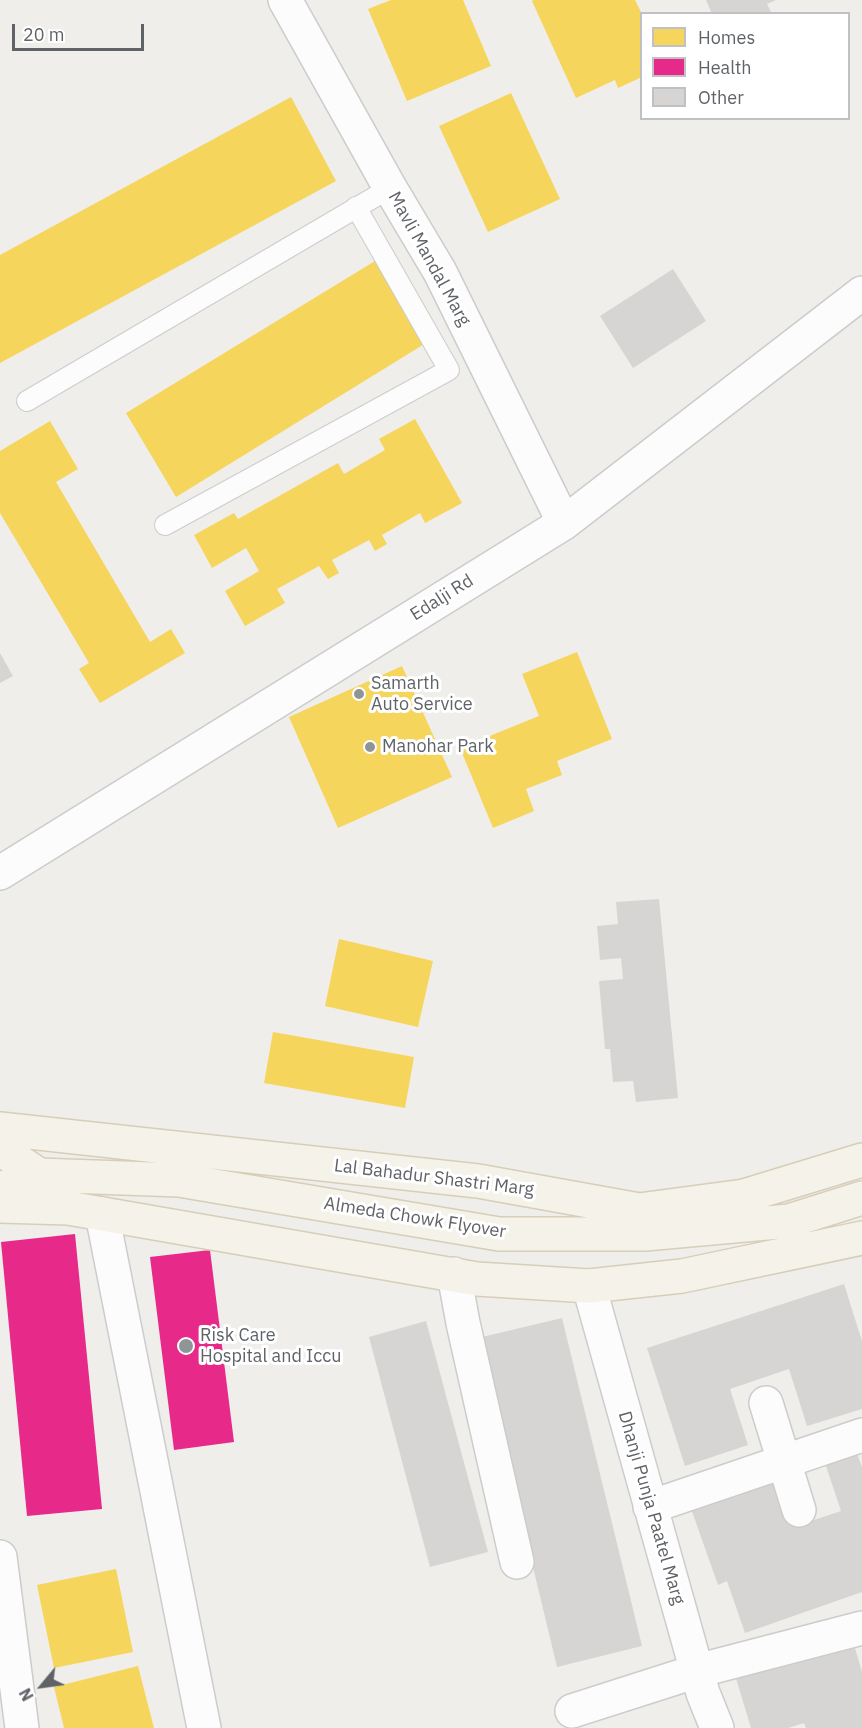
<!DOCTYPE html>
<html>
<head>
<meta charset="utf-8">
<style>
  body { margin:0 }
  #map { position:relative; width:862px; height:1728px; overflow:hidden; background:#efeeea; font-family:"IBM Plex Sans",sans-serif }
  canvas { display:block }
  .legend { position:absolute; left:640px; top:12px; width:210px; height:108px; box-sizing:border-box; background:#fff; border:2px solid #bfc1c3; margin:0; padding:8px 10px; list-style:none; font-size:18px; color:#5f6368 }
  .legend li { display:flex; align-items:center; gap:12px; height:30px }
  .legend b { width:30px; border:2px solid #bfc1c3 }
  .north { position:absolute; left:12px; top:1656px; width:60px; height:60px; -webkit-text-stroke:4px #fff; paint-order:stroke; rotate:241deg; font-size:16px; font-weight:700; line-height:24px; text-align:center; color:#5f6368 }
  .north::after { content:''; display:block; margin:auto; width:21px; height:27px; background:#5f6368; clip-path:polygon(50% 0,100% 100%,50% 72%,0 100%) }
  .scale { position:absolute; left:12px; top:24px; width:132px; height:27px; box-sizing:border-box; border:3px solid #5f6368; border-top:0; padding-left:8px; font-size:18px; line-height:21px; white-space:nowrap; color:#5f6368; -webkit-text-stroke:4px #fff; paint-order:stroke }
</style>
</head>
<body>
<div id="map">
<canvas width="862" height="1728"></canvas>
<ul class="legend">
<li><b style="height:16px;background:#f6d55c"></b>Homes</li>
<li><b style="height:16px;background:#e7298a"></b>Health</li>
<li><b style="height:16px;background:#d6d5d3"></b>Other</li>
</ul>
<div class="north">N</div>
<div class="scale">20 m</div>
</div>
<script>
const ctx = document.querySelector('canvas').getContext('2d');
ctx.lineJoin = 'round';
function paint(path, color) {
  ctx.fillStyle = color;
  ctx.fill(path, 'evenodd');
}
function shape(rows) {
  const path = new Path2D();
  for (const r of rows) {
    path.moveTo(r[0], r[1]);
    for (let i = 2; i < r.length; i += 2) path.lineTo(r[i], r[i + 1]);
  }
  return path;
}
function trace(path, color, width, dash) {
  ctx.strokeStyle = color;
  ctx.lineWidth = width;
  ctx.lineCap = dash ? 'butt' : 'round';
  ctx.setLineDash(dash || []);
  ctx.stroke(path);
}
function write(font, color, halo, rows, align = 'center') {
  ctx.font = font + ' "IBM Plex Sans",sans-serif';
  ctx.lineWidth = 6;
  ctx.setLineDash([]);
  ctx.textBaseline = 'middle';
  ctx.strokeStyle = halo;
  ctx.fillStyle = color;
  for (const [text, x, y, turn = 0] of rows) {
    ctx.save();
    ctx.translate(x, y);
    ctx.rotate((+turn || 0) * Math.PI / 180);
    ctx.textAlign = isNaN(turn) ? turn : align;
    if (halo) ctx.strokeText(text, 0, 0);
    ctx.fillText(text, 0, 0);
    ctx.restore();
  }
}
const homes = shape([
  [391,0,463,0,491,66,407,101,368,9],
  [534,0,635,0,642,14,642,77,618,88,615,80,576,98,532,1],
  [511,93,560,199,488,232,439,126],
  [291,97,336,181,0,363,0,255],
  [375,261,426,343,176,497,126,413],
  [415,419,462,503,425,523,420,513,382,535,387,544,375,551,369,540,332,560,339,573,328,579,319,566,277,589,285,603,245,626,225,591,259,571,246,548,212,568,194,535,234,513,238,519,338,463,344,474,385,450,379,439],
  [50,421,78,469,56,482,150,642,171,629,185,653,100,703,79,669,89,663,0,513,0,451],
  [577,652,612,739,557,761,562,775,526,789,534,811,493,828,460,748,539,716,522,674],
  [402,666,452,777,338,828,289,717],
  [339,939,433,961,418,1027,325,1006],
  [273,1032,414,1057,405,1108,264,1083],
  [116,1569,133,1652,54,1668,37,1585],
  [138,1666,154,1728,64,1728,54,1687]
]);
const health = shape([
  [75,1234,102,1509,27,1516,1,1242],
  [210,1250,234,1442,174,1450,150,1257]
]);
const building = shape([
  [706,0,776,0,767,4,772,14,712,14],
  [673,269,706,321,633,368,600,316],
  [0,653,13,676,0,683],
  [659,899,678,1098,636,1102,633,1081,613,1082,610,1049,605,1049,599,981,623,979,621,958,600,960,597,926,618,924,616,902],
  [844,1284,862,1341,862,1409,807,1426,789,1369,730,1389,748,1445,685,1466,647,1348],
  [562,1318,642,1646,557,1667,478,1338],
  [426,1321,488,1552,430,1567,369,1337],
  [854,1446,862,1467,862,1592,745,1633,727,1581,718,1585,689,1503,778,1473,796,1526,841,1511,823,1457],
  [853,1641,862,1672,862,1728,806,1728,804,1723,788,1728,751,1728,735,1675]
]);
const lane = shape([
  [27,401,390,188],
  [165,525,449,370,356,207]
]);
const street = shape([
  [285,0,390,188,440,272,564,523],
  [0,873,564,523,862,293],
  [102,1214,204,1728],
  [454,1274,463,1323,517,1562],
  [589,1286,703,1693,717,1728],
  [766,1403,799,1510],
  [650,1507,862,1435],
  [0,1557,22,1728],
  [572,1711,697,1671,862,1628]
]);
const primary = shape([
  [0,1129,478,1181,639,1210,744,1196,862,1160],
  [0,1149,39,1175],
  [0,1189,39,1175,179,1180,499,1234,645,1234,789,1221,862,1198],
  [0,1206,68,1208,477,1279,589,1286,682,1276,862,1238]
]);
const markers = [
  [359,694,6,"#919496"],
  [370,747,6,"#919496"],
  [186,1346,8,"#919496"]
];
const streetNames = [
  ["Mavli Mandal Marg",429,259,61],
  ["Edalji Rd",442,598,-32],
  ["Lal Bahadur Shastri Marg",434,1178,7],
  ["Almeda Chowk Flyover",415,1218,9],
  ["Dhanji Punja Paatel Marg",651,1508,74]
];
const poiNames = [
  ["Samarth",371,684],
  ["Auto Service",371,705],
  ["Manohar Park",382,747],
  ["Risk Care",200,1336],
  ["Hospital and Iccu",200,1357]
];
paint(homes, '#f6d55c');
paint(health, '#e7298a');
paint(building, '#d6d5d3');
trace(lane, '#cbcccc', 22);
trace(street, '#cbcccc', 36);
trace(primary, '#d7ceb8', 36);
trace(lane, '#fdfcfc', 20);
trace(street, '#fdfcfc', 33);
trace(primary, '#f4f2e9', 33);
for (const [x, y, r, color] of markers) {
  const dot = new Path2D();
  dot.arc(x, y, r, 0, 2 * Math.PI);
  ctx.fillStyle = color;
  ctx.fill(dot);
  trace(dot, '#fff', 2);
}
write('18px', '#5f6368', '#fff', streetNames);
write('18px', '#5f6368', '#fff', poiNames, 'left');
</script>
</body>
</html>
